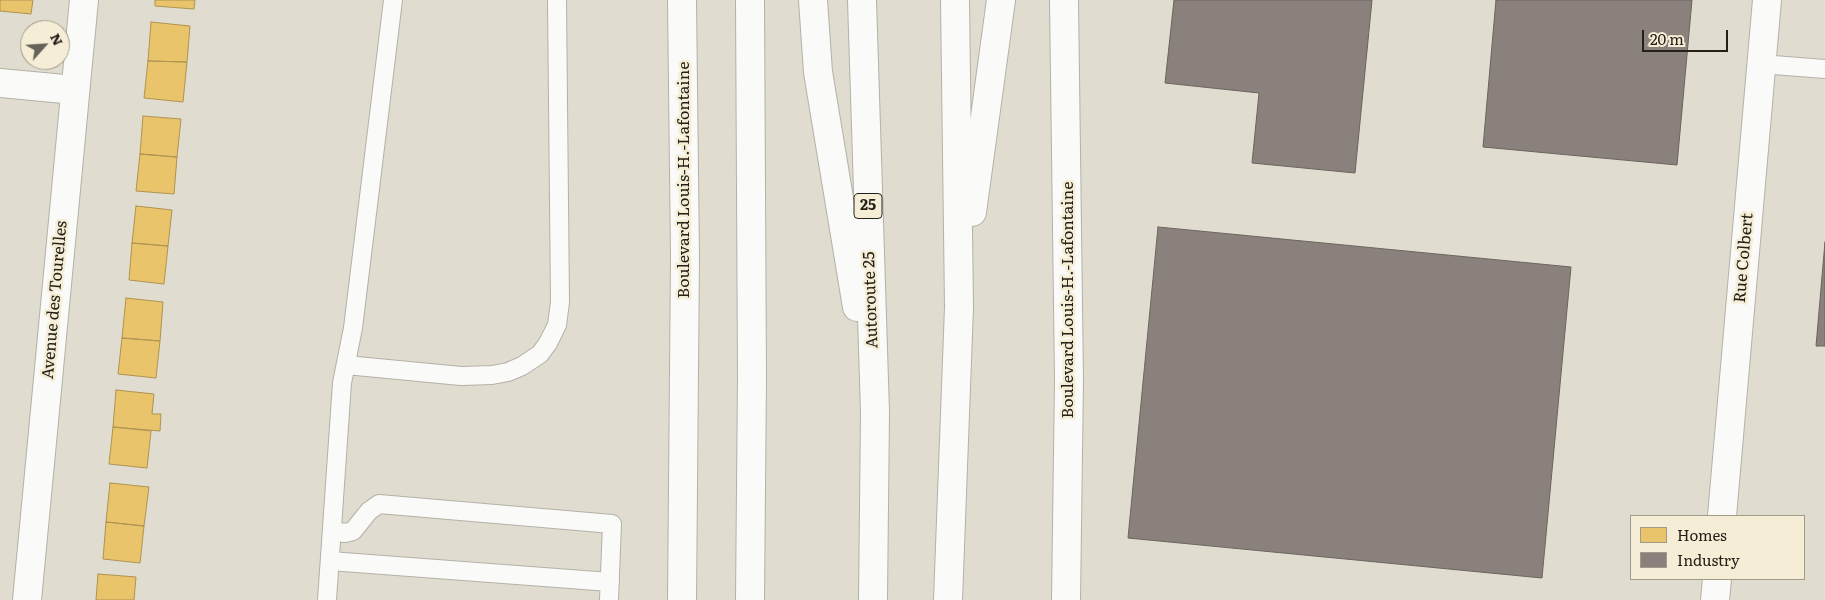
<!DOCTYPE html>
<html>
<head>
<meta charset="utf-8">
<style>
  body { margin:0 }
  #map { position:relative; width:1825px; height:600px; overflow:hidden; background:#e0dcd0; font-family:Literata,serif }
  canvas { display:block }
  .legend { position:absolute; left:1630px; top:515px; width:175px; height:65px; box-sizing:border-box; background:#f5edd6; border:1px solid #a19b8a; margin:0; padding:6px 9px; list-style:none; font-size:15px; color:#232018 }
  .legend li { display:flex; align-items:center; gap:10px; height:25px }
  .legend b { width:25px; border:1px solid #a19b8a }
  .north { position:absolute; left:20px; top:20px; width:50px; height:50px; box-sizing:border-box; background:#f5edd6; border:1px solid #a19b8a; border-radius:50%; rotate:64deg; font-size:14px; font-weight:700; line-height:20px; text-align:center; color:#232018 }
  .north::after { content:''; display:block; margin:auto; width:18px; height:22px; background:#656258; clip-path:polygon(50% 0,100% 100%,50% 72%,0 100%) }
  .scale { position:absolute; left:1642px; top:30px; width:86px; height:22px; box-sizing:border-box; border:2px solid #232018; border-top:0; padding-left:6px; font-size:15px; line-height:18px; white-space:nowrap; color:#232018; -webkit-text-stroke:4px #f5edd6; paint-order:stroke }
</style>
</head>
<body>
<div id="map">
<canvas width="1825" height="600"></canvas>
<ul class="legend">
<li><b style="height:14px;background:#e9c46a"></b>Homes</li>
<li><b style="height:14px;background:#8a817c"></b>Industry</li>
</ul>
<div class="north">N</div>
<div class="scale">20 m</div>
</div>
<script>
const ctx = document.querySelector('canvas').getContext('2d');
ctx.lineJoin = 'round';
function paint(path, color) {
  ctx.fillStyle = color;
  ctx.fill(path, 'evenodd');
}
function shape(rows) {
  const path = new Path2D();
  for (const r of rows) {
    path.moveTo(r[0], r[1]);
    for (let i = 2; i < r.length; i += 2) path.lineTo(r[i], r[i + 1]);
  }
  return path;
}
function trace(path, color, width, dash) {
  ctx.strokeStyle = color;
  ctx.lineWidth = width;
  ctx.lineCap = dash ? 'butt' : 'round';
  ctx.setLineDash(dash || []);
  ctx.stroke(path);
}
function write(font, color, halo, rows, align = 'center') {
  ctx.font = font + ' Literata,serif';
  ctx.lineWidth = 5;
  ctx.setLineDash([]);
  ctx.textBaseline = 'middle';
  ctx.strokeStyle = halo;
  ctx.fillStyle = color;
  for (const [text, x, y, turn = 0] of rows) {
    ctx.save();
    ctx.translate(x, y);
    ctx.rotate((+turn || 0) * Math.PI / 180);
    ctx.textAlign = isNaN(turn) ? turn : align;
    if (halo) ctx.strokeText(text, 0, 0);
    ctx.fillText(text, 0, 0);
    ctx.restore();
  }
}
const homes = shape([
  [0,0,33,0,31,14,0,11,0,0],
  [155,0,195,0,194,9,155,6,155,0],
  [151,22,190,26,187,62,148,61,151,22],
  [148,61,187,62,183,102,144,98,148,61],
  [143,116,181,119,177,157,140,154,143,116],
  [140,154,177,157,174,194,136,191,140,154],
  [136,206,172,210,168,246,132,243,136,206],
  [132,243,168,246,164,284,129,280,132,243],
  [126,298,163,302,160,341,122,338,126,298],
  [122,338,160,341,156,378,118,374,122,338],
  [116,390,154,394,152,414,161,414,160,431,113,427,116,390],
  [113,427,151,431,147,468,109,464,113,427],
  [110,483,149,487,144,526,106,522,110,483],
  [106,522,144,526,140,563,103,559,106,522],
  [98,574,136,577,134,600,96,600,98,574]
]);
const industry = shape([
  [1174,0,1372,0,1355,173,1252,163,1259,93,1165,83,1174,0],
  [1496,0,1692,0,1677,165,1483,147,1496,0],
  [1158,227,1571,267,1542,578,1128,538,1158,227],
  [1825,242,1825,346,1816,346,1825,242]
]);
const service = shape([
  [1761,64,1825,69],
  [346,365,461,376,492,375,508,372,522,366,540,354,548,343,557,325,560,302,557,0],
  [332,531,345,533,353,531,369,511,379,504,612,524,609,600],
  [330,561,610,582],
  [327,600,342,383,353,328,393,0]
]);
const minor = shape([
  [682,0,685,256,682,600],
  [0,83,75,90],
  [1722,516,1767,0],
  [27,600,84,0],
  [1715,600,1717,579]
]);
const secondary = shape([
  [750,0,752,377,750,600],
  [1064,0,1069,380,1066,600]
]);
const motorway = shape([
  [813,0,818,72,857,307],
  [862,0,875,412,873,600],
  [972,212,1001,0],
  [948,600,959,307,955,0]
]);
const shields = [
  [868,206,28]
];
const shieldNames = [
  ["25",868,206]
];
const streetNames = [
  ["Boulevard Louis-H.-Lafontaine",684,180,-90],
  ["Rue Colbert",1744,258,-85],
  ["Avenue des Tourelles",55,300,-85],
  ["Autoroute 25",871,300,-92],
  ["Boulevard Louis-H.-Lafontaine",1068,300,-90]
];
paint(homes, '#e9c46a');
trace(homes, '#ae9351', 1);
paint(industry, '#8a817c');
trace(industry, '#6b645e', 1);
trace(service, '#b4b1a7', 20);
trace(minor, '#b4b1a7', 30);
trace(secondary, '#b4b1a7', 30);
trace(motorway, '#b4b1a7', 30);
trace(service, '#fafaf8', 18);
trace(minor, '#fafaf8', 28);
trace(secondary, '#fafaf8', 28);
trace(motorway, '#fafaf8', 28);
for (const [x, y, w] of shields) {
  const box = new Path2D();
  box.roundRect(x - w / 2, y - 12.5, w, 25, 4);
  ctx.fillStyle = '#f5edd6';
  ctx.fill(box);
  trace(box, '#232018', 1);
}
write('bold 15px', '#232018', null, shieldNames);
write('16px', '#232018', '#f5edd6', streetNames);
</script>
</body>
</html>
